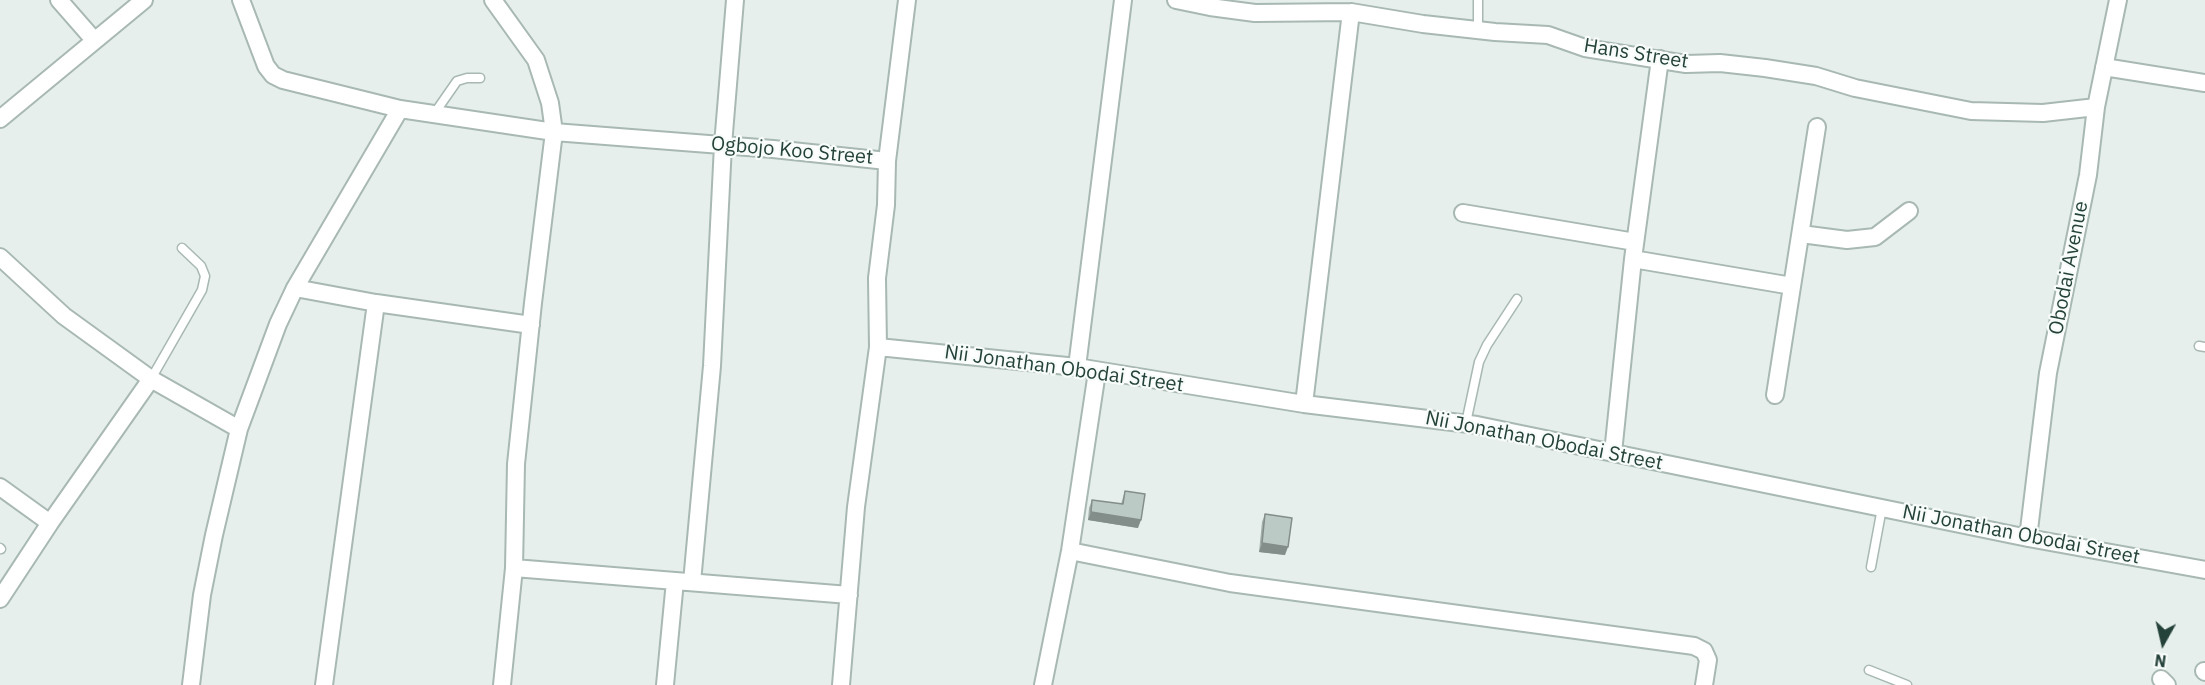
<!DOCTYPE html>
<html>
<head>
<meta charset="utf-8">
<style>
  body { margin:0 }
  #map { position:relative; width:2205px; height:685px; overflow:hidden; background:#e6efeb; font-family:"IBM Plex Sans",sans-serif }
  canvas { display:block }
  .north { position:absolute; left:2133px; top:613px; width:60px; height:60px; -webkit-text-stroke:4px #f7fbf9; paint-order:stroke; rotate:188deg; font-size:16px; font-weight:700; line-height:24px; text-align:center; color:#24423a }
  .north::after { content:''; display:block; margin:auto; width:21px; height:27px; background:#24423a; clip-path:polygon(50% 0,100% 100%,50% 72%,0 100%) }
</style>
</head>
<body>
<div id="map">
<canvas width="2205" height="685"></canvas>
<div class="north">N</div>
</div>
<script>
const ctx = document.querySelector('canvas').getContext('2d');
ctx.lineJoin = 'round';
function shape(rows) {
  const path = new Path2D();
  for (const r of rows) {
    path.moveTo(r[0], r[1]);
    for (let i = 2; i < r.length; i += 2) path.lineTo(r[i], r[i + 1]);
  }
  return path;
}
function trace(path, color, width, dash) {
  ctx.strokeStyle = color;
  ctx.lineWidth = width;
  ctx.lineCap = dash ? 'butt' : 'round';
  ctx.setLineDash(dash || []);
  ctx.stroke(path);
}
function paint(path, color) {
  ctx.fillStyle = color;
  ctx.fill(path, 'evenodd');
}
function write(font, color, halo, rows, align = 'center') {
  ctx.font = font + ' "IBM Plex Sans",sans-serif';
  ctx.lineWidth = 4.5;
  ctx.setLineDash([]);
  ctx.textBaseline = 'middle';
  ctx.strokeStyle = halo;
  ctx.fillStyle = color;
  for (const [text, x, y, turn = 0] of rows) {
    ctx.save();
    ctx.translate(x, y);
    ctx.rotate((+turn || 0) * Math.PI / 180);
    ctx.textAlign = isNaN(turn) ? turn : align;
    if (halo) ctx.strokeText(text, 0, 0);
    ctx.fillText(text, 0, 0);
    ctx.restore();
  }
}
const service = shape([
  [1478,0,1478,30],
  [434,114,457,81,467,78,480,78],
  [2199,346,2205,347],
  [151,379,202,290,205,276,201,266,182,248],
  [1466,423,1479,362,1487,345,1517,299],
  [0,548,1,549],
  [1871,567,1882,508],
  [1869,670,1907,685]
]);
const minor = shape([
  [59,0,94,40],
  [241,0,266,66,273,75,283,80,400,109,554,132,773,149,887,161],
  [493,0,536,60,550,103,554,132,533,303,516,464,514,568,502,685],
  [1176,0,1210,7,1255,13,1351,12,1423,24,1495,32,1548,35,1585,48,1686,64,1720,63,1765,68,1816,76,1855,88,1971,111,2043,113,2096,107],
  [2104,67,2205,83],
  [0,119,144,0],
  [1463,213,1635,242],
  [1801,234,1847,240,1875,237,1909,211],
  [0,257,64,316,151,379],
  [1633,259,1792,286],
  [295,288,376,303,531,325],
  [878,347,1077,367,1304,404,1477,425,2028,538,2205,570],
  [1077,367,1123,0],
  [1775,395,1817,127],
  [1304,404,1351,12],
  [1613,453,1633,259,1660,59],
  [0,487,50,523],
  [2028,538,2048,373,2088,175,2096,107,2118,0],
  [1070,551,1230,583,1694,646,1704,651,1708,660,1704,685],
  [514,568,849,595],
  [692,582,712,366,723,145,735,0],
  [0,599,50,523,151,379,239,429],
  [2204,671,2205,672],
  [2161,679,2167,685],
  [191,685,202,595,214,535,239,429,278,324,295,288,400,109],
  [324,685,376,303],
  [665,685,675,581],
  [841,685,856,507,878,347,877,278,886,205,887,161,907,0],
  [1043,685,1070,551,1097,372]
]);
const wall = shape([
  [1125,491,1138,528,1088,520,1089,508,1092,500,1121,504],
  [1265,514,1285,555,1259,552,1262,522]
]);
const shadedWall = shape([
  [1091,512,1141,520,1138,528,1088,520],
  [1262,543,1288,547,1285,555,1259,552]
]);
const building = shape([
  [1125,491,1145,494,1141,520,1091,512,1092,500,1123,504,1125,491],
  [1265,514,1292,518,1288,547,1262,543,1265,514]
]);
const streetNames = [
  ["Hans Street",1636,54,9],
  ["Ogbojo Koo Street",792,151,5],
  ["Obodai Avenue",2069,268,-79],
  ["Nii Jonathan Obodai Street",1064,369,8],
  ["Nii Jonathan Obodai Street",1544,441,11],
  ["Nii Jonathan Obodai Street",2021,535,11]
];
trace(service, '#a8b8b2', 11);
trace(minor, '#a8b8b2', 20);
trace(service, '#fff', 8);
trace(minor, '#fff', 16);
paint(wall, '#a1aea9');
paint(shadedWall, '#838d89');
paint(building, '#bbcac4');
trace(building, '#838d89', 1.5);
write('20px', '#24423a', '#f7fbf9', streetNames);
</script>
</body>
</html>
